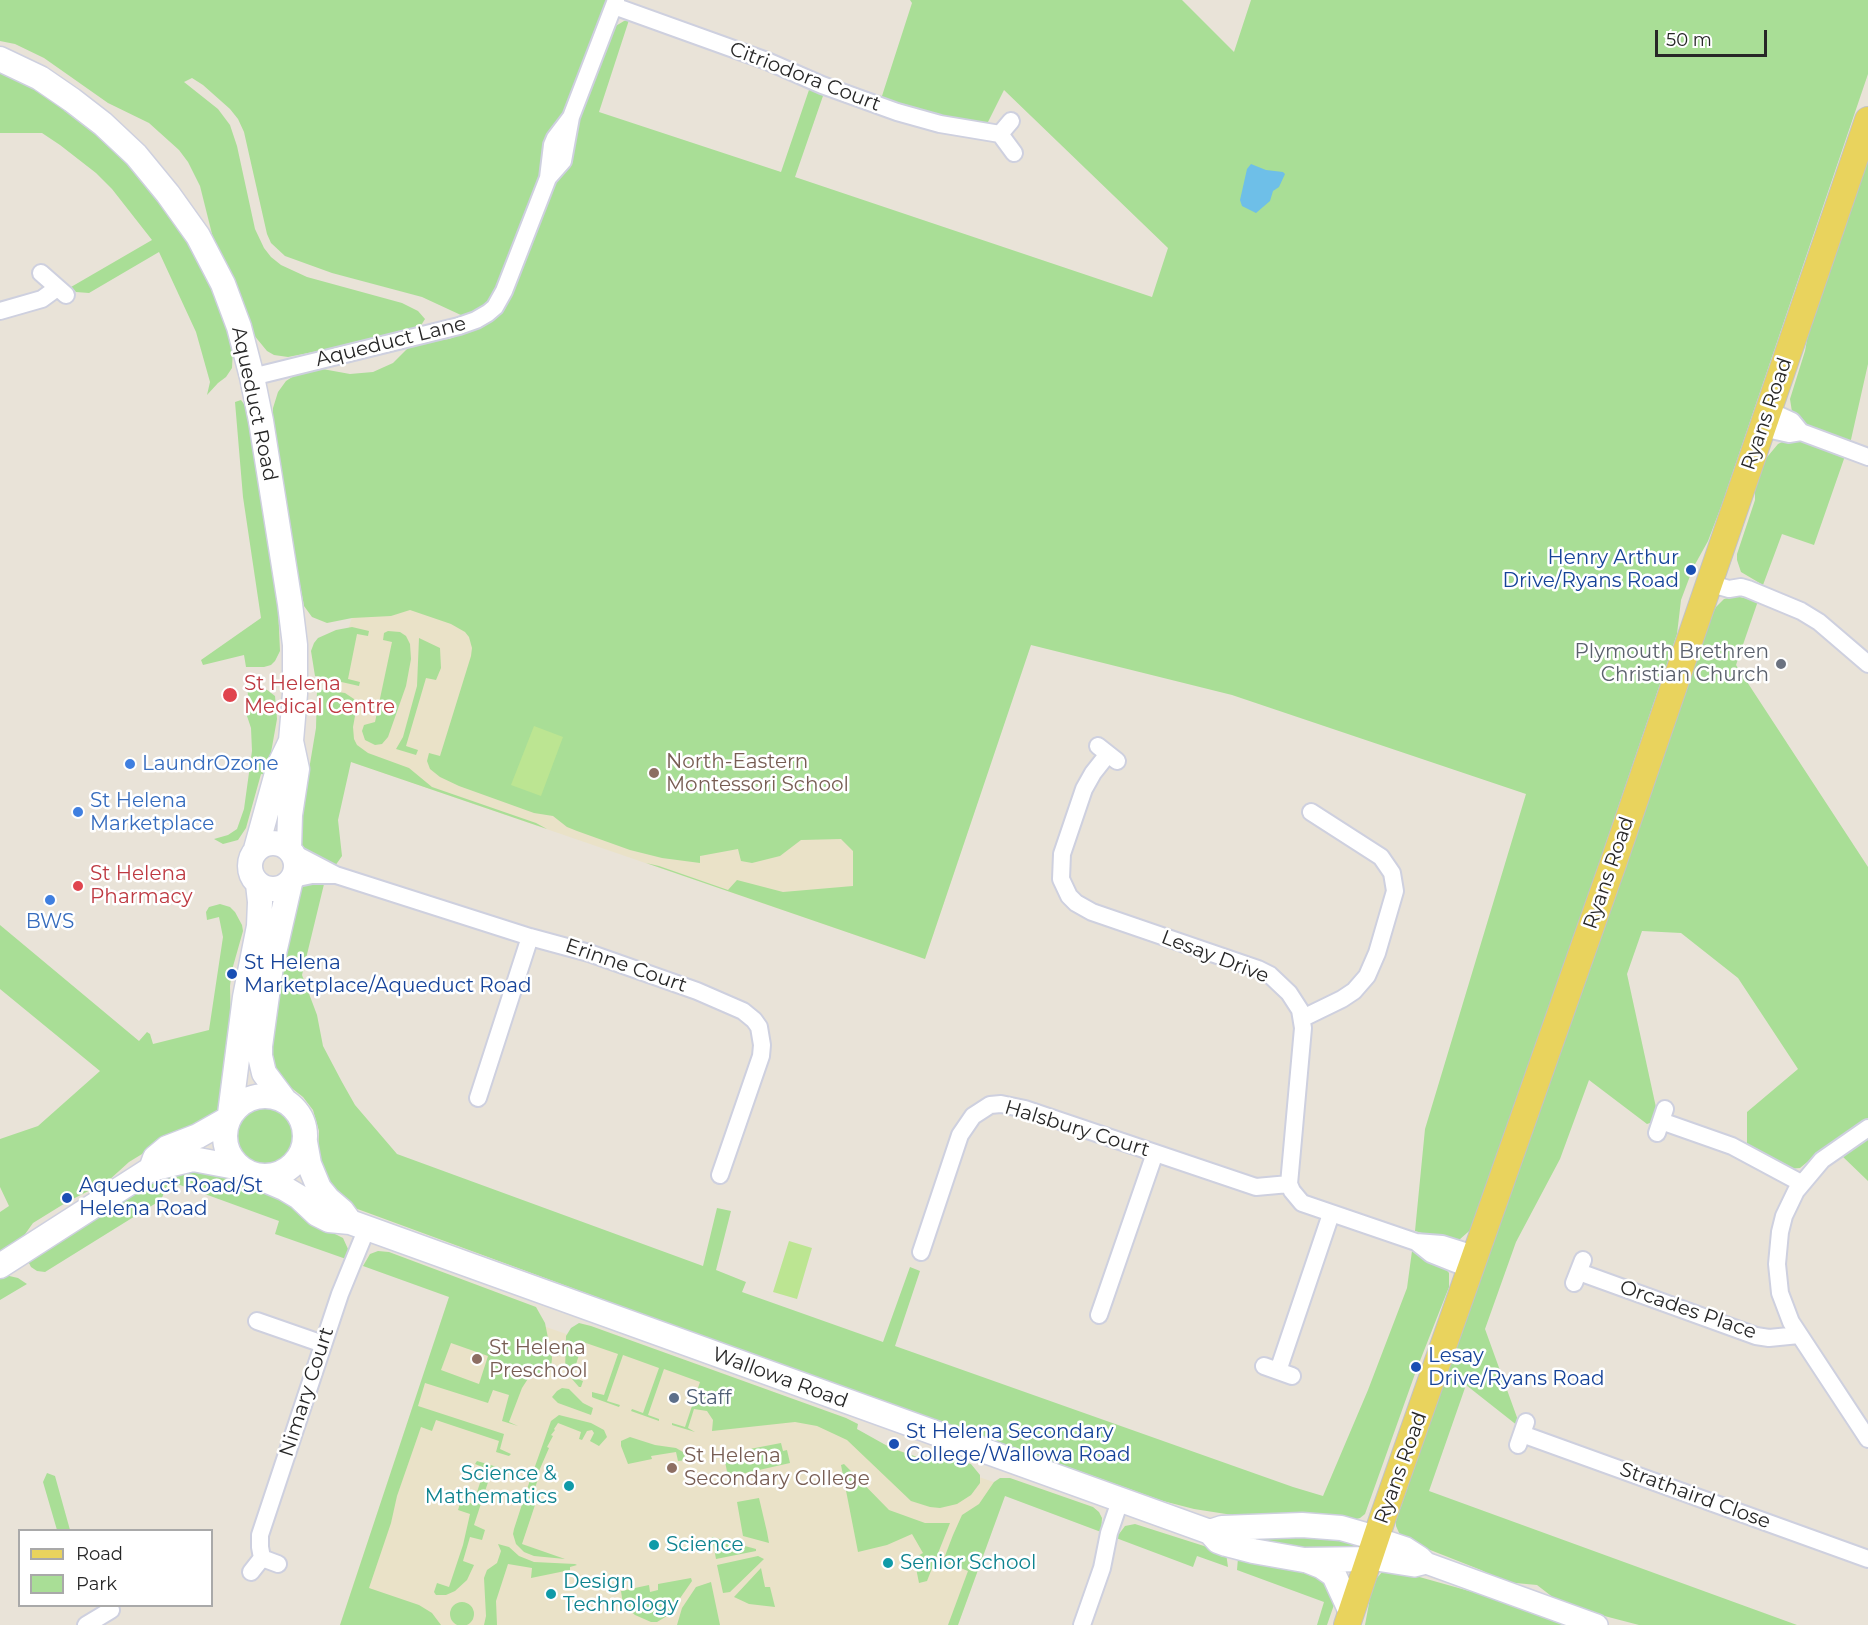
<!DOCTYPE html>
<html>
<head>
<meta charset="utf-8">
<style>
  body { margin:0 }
  #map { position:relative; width:1868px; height:1625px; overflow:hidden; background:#e9e3d8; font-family:Montserrat,sans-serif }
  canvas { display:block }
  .legend { position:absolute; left:18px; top:1529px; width:195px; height:78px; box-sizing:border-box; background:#fff; border:2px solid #a9a9a9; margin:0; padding:8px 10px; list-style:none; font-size:18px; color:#272727 }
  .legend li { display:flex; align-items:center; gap:12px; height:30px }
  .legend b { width:30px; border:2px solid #a9a9a9 }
  .scale { position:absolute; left:1655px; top:30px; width:112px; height:27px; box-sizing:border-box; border:3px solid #272727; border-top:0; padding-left:8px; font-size:18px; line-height:21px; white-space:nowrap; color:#272727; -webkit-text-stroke:4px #fff; paint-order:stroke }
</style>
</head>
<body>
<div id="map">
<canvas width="1868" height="1625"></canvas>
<ul class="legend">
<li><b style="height:8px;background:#e9d35d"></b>Road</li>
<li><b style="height:16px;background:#a9de96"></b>Park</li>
</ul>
<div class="scale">50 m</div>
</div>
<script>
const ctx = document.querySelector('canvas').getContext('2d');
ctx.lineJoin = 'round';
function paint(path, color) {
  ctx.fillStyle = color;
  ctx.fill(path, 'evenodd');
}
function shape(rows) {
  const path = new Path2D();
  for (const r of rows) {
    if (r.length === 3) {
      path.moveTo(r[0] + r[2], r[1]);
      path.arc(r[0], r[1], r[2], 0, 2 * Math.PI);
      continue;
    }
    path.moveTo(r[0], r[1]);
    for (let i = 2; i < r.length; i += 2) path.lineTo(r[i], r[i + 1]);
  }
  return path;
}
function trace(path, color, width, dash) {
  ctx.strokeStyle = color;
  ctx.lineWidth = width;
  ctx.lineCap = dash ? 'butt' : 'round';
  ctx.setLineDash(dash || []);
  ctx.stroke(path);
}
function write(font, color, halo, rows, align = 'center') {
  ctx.font = font + ' Montserrat,sans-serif';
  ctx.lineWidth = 5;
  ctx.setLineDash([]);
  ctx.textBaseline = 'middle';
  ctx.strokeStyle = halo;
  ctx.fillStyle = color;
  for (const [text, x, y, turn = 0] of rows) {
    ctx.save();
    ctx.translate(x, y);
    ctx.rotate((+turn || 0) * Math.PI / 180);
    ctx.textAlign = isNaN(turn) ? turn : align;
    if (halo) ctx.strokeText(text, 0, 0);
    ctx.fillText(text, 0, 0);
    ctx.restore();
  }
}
const education = shape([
  [374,590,981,792,925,959,328,754,323,715,357,600],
  [449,1299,546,1327,884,1444,917,1457,924,1458,1008,1487,958,1625,340,1625]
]);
const green = shape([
  [0,0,608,0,498,288,484,309,463,316,422,297,332,273,285,256,271,243,267,234,244,132,238,119,230,109,203,85,192,78,184,82,218,109,230,125,237,146,255,229,264,248,271,257,281,265,307,277,402,303,418,311,425,319,420,327,403,334,288,357,274,355,267,351,253,334,214,242,200,186,188,162,179,150,149,123,108,103,44,58,15,44,0,41],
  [910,0,1182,0,1234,52,1251,0,1868,0,1868,74,1722,504,1708,541,1693,568,1681,600,1677,634,1476,1225,1459,1240,1447,1240,1415,1231,1425,1129,1526,794,1232,695,1031,645,925,959,646,863,659,866,728,890,737,880,783,892,853,886,853,851,841,839,801,840,780,856,752,863,741,861,738,849,700,856,700,863,662,858,630,850,577,831,567,827,553,816,534,813,459,786,440,777,430,769,427,761,429,753,440,756,471,656,472,648,469,637,465,632,451,624,410,610,391,616,352,618,327,623,312,617,304,606,287,515,273,423,273,408,278,392,286,381,297,374,317,368,350,374,373,372,393,363,409,347,416,344,449,339,468,332,486,322,570,140,614,27,624,21,629,20,599,112,781,172,810,87,824,93,795,177,1152,297,1168,248,1004,90,987,124,954,120,881,99,912,3],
  [0,70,46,92,96,127,175,215,215,288,233,348,232,368,226,377,218,383,207,395,210,382,196,332,159,252,89,293,76,292,71,287,152,240,112,189,96,173,60,145,42,133,0,133],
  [1868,146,1868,364,1850,444,1831,437,1799,420,1792,412,1790,399,1805,351,1810,323],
  [241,400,247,408,277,586,280,651,275,661,271,665,264,667,246,667,244,655,203,665,201,660,261,618,243,497,235,402],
  [1788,439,1799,439,1845,456,1814,545,1782,534,1763,585,1741,572,1737,560,1737,554,1755,500,1755,485,1763,462,1778,444],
  [1735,596,1758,601,1736,665,1868,867,1868,1118,1829,1144,1800,1168,1788,1169,1747,1148,1747,1112,1798,1069,1738,978,1681,933,1642,931,1627,974,1657,1112,1653,1122,1647,1124,1589,1080,1560,1159,1516,1242,1485,1329,1519,1423,1518,1426,1466,1385,1429,1491,1797,1625,1639,1625,1570,1607,1559,1602,1537,1585,1505,1582,1481,1570,1415,1544,1400,1535,1396,1526,1396,1521,1704,630,1716,607,1724,599],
  [352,627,369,631,368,636,357,634,348,679,360,682,359,686,315,676,311,651,314,643,318,638,336,630],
  [388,631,400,632,406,636,410,644,411,659,406,686,388,737,382,744,375,745,365,740,362,731,364,725,375,722,392,642,383,640,384,633],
  [419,638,440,648,441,668,436,680,426,678,406,746,418,750,416,755,396,749,403,737,417,686],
  [247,681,258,683,275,696,277,719,267,775,261,774,246,828,238,840,223,844,214,839,228,835,237,829,244,809,252,751,251,728,246,713,249,712],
  [317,689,345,693,354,699,357,705,353,727,354,739,357,745,368,753,409,768,432,787,536,823,547,829,351,762,338,820,342,856,335,866,304,851,298,835,316,728],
  [325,880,302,975,317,1015,323,1046,342,1082,355,1105,397,1154,703,1266,717,1208,731,1211,716,1270,746,1282,742,1292,883,1342,910,1267,920,1271,895,1346,1293,1487,1323,1496,1368,1390,1407,1288,1412,1251,1433,1260,1445,1268,1449,1273,1449,1287,1416,1371,1365,1514,1360,1518,1353,1520,1239,1516,1194,1509,1163,1501,711,1339,352,1207,327,1186,318,1152,319,1131,313,1110,303,1097,280,1079,271,1059,274,1005,300,888,302,884],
  [220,904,230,907,235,912,242,925,243,931,232,970,230,986,231,1032,222,1101,215,1114,147,1151,129,1162,108,1181,67,1202,33,1223,23,1237,0,1254,0,1212,9,1206,0,1187,0,1139,38,1126,100,1071,0,989,0,925,139,1041,147,1032,150,1034,153,1044,209,1030,223,937,219,917,207,920,206,912,209,907],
  [265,1137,31],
  [1868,1137,1868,1181,1841,1155],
  [174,1170,222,1173,248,1188,277,1194,319,1226,343,1238,348,1249,346,1259,275,1234,279,1221,169,1181,161,1200,45,1272,37,1271,31,1267,28,1261],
  [378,1251,389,1252,536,1307,545,1323,552,1358,551,1369,545,1378,540,1379,531,1374,522,1388,509,1422,518,1426,502,1421,509,1395,493,1390,488,1403,425,1383,418,1406,504,1434,500,1449,511,1454,509,1456,496,1452,499,1441,436,1420,432,1431,421,1427,397,1496,391,1523,369,1588,419,1605,432,1613,441,1625,340,1625,449,1297,363,1266,370,1254],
  [451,1343,488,1356,479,1384,441,1370],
  [5,1275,18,1278,27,1284,0,1300,0,1279],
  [579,1323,591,1326,846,1418,858,1424,857,1429,891,1448,917,1457,936,1460,938,1454,971,1464,980,1475,980,1483,971,1495,957,1504,940,1508,930,1507,911,1501,847,1440,817,1426,795,1422,712,1431,713,1420,707,1411,694,1409,688,1428,695,1432,672,1425,672,1423,685,1427,700,1382,664,1369,648,1415,659,1419,659,1421,631,1411,632,1409,643,1413,659,1368,623,1355,607,1401,620,1405,619,1407,594,1398,592,1397,592,1392,604,1395,618,1354,583,1342,572,1377,583,1381,581,1387,579,1387,565,1371,566,1336,571,1328],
  [562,1388,569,1389,583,1403,593,1408,591,1415,558,1403,552,1397,557,1391],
  [559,1415,591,1423,604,1430,607,1437,599,1446,590,1441,594,1433,592,1430,587,1431,582,1440,579,1439,581,1432,558,1423,554,1429,555,1430,551,1435,553,1436,547,1447,549,1448,539,1471,540,1473,537,1477,538,1479,534,1491,527,1489,551,1421],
  [630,1437,655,1445,676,1448,683,1452,687,1460,678,1461,676,1452,651,1456,652,1459,628,1464,621,1446,621,1441],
  [781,1443,783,1451,787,1450,790,1463,728,1477,724,1456,729,1453],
  [477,1461,504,1469,505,1472,503,1473,492,1470,474,1525,485,1530,482,1540,470,1537,463,1561,474,1565,467,1580,455,1591,446,1595,436,1595,434,1592,437,1583,449,1587,463,1545,470,1514,458,1510,461,1500,473,1504,485,1468,475,1464],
  [844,1464,889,1510,925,1523,950,1523,927,1581,919,1583,914,1558,923,1553,912,1534,887,1545,858,1552,841,1465],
  [47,1473,55,1476,70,1530,57,1530,43,1482],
  [1000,1478,1010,1478,1093,1507,1099,1512,1102,1518,1101,1532,1005,1496,958,1625,948,1625,968,1571,943,1561,953,1535,962,1515,979,1504,994,1482],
  [525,1495,537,1499,522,1544,565,1559,534,1556,524,1552,516,1544,513,1534,514,1529],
  [759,1498,767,1532,769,1543,743,1536,737,1502],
  [1135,1524,1226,1553,1228,1567,1197,1556,1193,1567,1116,1538,1125,1526],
  [1239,1536,1327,1537,1354,1544,1353,1548,1330,1553],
  [712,1537,756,1549,756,1551,716,1559],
  [498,1544,509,1547,519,1556,534,1562,575,1564,577,1565,570,1567,570,1570,531,1578,532,1568,508,1564,496,1601,497,1625,484,1625,486,1616,484,1578,487,1570,497,1563,501,1551],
  [758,1556,764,1559,730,1592,723,1593,717,1565],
  [1238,1558,1320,1573,1336,1599,1327,1625,1317,1625,1324,1602,1237,1570],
  [761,1568,765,1587,770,1587,775,1607,749,1604,734,1597],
  [1391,1569,1487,1596,1571,1625,1365,1625,1370,1598,1376,1579,1383,1571],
  [691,1578,692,1581,676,1604,667,1616,657,1622,651,1622,635,1615,623,1604,621,1591,649,1585,650,1592,658,1590,658,1584],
  [711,1582,720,1625,677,1625,682,1608,696,1587],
  [462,1614,12]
]);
const pitch = shape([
  [534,726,563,737,541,796,511,785],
  [789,1241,812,1248,797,1299,773,1292]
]);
const water = shape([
  [1251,164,1266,170,1283,172,1285,174,1279,187,1273,191,1270,201,1256,213,1242,206,1240,200,1247,169]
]);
const minor = shape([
  [614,6,767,61,822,85,897,112,940,124,1000,134],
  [1011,121,1000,134,1014,153],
  [548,178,563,161,571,117,616,0],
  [41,273,66,295],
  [0,311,42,299,57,288],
  [252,377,459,326,476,320,488,313,495,307,504,291,548,178,552,145,555,138,571,117],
  [1768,410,1792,421,1801,432,1868,457],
  [1762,428,1789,434,1801,432],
  [1708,583,1729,589,1741,587,1748,589,1801,611,1819,622,1868,664],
  [1098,746,1117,761],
  [1108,754,1093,773,1084,789,1062,854,1061,879,1069,896,1076,903,1092,912,1258,969,1270,975,1289,993,1300,1010,1303,1028,1289,1184,1292,1191,1302,1203,1416,1242,1442,1244,1477,1255],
  [292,852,336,875,530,937,589,953,697,991,743,1011,754,1020,759,1027,762,1045,761,1056,720,1175],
  [293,879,312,875,335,875],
  [1303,1018,1342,999,1354,991,1367,976,1377,953,1395,891,1392,873,1381,857,1311,812],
  [478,1098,530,937],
  [1661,1121,1732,1146,1801,1183],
  [1868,1128,1822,1160,1796,1191,1784,1216,1780,1232,1777,1264,1780,1293,1791,1322,1868,1439],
  [1657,1133,1665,1109],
  [1416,1242,1431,1254,1471,1270],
  [921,1252,960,1135,973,1116,990,1105,1001,1104,1025,1109,1256,1187,1289,1184],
  [1579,1272,1756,1336,1769,1338,1799,1335],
  [1574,1283,1583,1260],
  [1099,1315,1155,1153],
  [257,1321,323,1344],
  [1264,1366,1292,1376],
  [1278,1371,1331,1214],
  [1522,1434,1868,1559],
  [1518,1445,1526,1422],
  [262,1558,260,1547,260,1535,340,1294,367,1228],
  [251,1572,262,1558,278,1564],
  [86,1625,111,1610],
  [1082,1625,1102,1568,1109,1533,1120,1501]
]);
const tertiary = shape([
  [1376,1538,1406,1548,1420,1557,1426,1563,1597,1625],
  [1370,1559,1414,1566,1426,1563]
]);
const secondary = shape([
  [0,59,40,78,72,100,103,124,136,155,168,194,198,236,223,284,239,327,252,377,261,421,290,604,295,645,295,694,291,741,279,766,256,849],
  [273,866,23],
  [289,849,290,815,297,769,291,741],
  [265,1136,40],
  [285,1101,264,1073,260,1056,260,1046,271,966,290,883],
  [230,1114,245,997,259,926,260,902,258,884],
  [305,1142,309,1164,319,1188,328,1199,342,1211,350,1222],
  [151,1169,155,1158,167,1148,198,1136,228,1119],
  [251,1174,284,1188,299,1197,317,1214,329,1220,350,1222,1210,1532,1218,1541,1226,1544,1253,1551,1304,1560,1370,1559],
  [0,1266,151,1169,193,1159,241,1168],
  [1210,1532,1222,1528,1302,1525,1341,1528,1376,1538],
  [1306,1560,1321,1566,1334,1575,1351,1612]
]);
const primary = shape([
  [1347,1625,1383,1517,1613,864,1868,120]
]);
const markers = [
  [1691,570,6,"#1a4fb4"],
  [1781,664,6,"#6b7280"],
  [230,695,8,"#e0444e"],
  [130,764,6,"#3f7fe0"],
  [654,773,6,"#8d6e63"],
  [78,812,6,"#3f7fe0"],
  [78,886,6,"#e0444e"],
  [50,900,6,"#3f7fe0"],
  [232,974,6,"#1a4fb4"],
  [67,1198,6,"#1a4fb4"],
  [477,1359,6,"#8d6e63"],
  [1416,1367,6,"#1a4fb4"],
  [674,1398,6,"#5c6f8a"],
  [894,1444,6,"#1a4fb4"],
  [672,1468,6,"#8d6e63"],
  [569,1486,6,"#0f9aa8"],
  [654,1545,6,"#0f9aa8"],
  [888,1563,6,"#0f9aa8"],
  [551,1594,6,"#0f9aa8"]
];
const streetNames = [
  ["Citriodora Court",805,77,21],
  ["Aqueduct Lane",391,342,-14],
  ["Aqueduct Road",254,404,78],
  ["Ryans Road",1767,414,-71],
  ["Ryans Road",1609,873,-71],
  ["Lesay Drive",1215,957,21],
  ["Erinne Court",626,966,19],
  ["Halsbury Court",1077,1129,17],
  ["Orcades Place",1688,1310,19],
  ["Wallowa Road",780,1378,20],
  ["Nimary Court",307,1392,-72],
  ["Ryans Road",1401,1468,-70],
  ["Strathaird Close",1695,1496,20]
];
const transitNames = [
  ["Henry Arthur",1679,558,"right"],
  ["Drive/Ryans Road",1679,581,"right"],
  ["St Helena",244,963],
  ["Marketplace/Aqueduct Road",244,986],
  ["Aqueduct Road/St",79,1186],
  ["Helena Road",79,1209],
  ["Lesay",1428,1356],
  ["Drive/Ryans Road",1428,1379],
  ["St Helena Secondary",906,1432],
  ["College/Wallowa Road",906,1455]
];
const worshipNames = [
  ["Plymouth Brethren",1769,652],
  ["Christian Church",1769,675]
];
const healthNames = [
  ["St Helena",244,684],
  ["Medical Centre",244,707],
  ["St Helena",90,874],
  ["Pharmacy",90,897]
];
const educationNames = [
  ["North-Eastern",666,762],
  ["Montessori School",666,785],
  ["St Helena",489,1348],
  ["Preschool",489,1371],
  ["St Helena",684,1456],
  ["Secondary College",684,1479]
];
const shopNames = [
  ["LaundrOzone",142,764],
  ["St Helena",90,801],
  ["Marketplace",90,824],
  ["BWS",50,922,"center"]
];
const serviceNames = [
  ["Staff",686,1398]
];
const cultureNames = [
  ["Science &",557,1474,"right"],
  ["Mathematics",557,1497,"right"],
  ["Science",666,1545],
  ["Senior School",900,1563],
  ["Design",563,1582],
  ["Technology",563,1605]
];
paint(education, '#eae2c8');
paint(green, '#a9de96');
paint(pitch, '#bce592');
paint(water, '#6ebfe8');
trace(minor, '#ced0df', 20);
trace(tertiary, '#ced0df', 24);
trace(secondary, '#ced0df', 27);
trace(primary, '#c3c3c3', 28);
trace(minor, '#fff', 16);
trace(tertiary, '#fff', 21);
trace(secondary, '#fff', 24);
trace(primary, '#e9d35d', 26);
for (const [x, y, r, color] of markers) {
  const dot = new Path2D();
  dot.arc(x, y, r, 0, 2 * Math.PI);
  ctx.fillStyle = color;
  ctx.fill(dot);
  trace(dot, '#fff', 2);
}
write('20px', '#272727', '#fff', streetNames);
write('20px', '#164399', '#fff', transitNames, 'left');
write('20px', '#5b616d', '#fff', worshipNames, 'right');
write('20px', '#be3a42', '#fff', healthNames, 'left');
write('20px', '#785e54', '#fff', educationNames, 'left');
write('20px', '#366cbe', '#fff', shopNames, 'left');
write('20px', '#4e5e75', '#fff', serviceNames, 'left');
write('20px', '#0d838f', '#fff', cultureNames, 'left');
</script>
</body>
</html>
